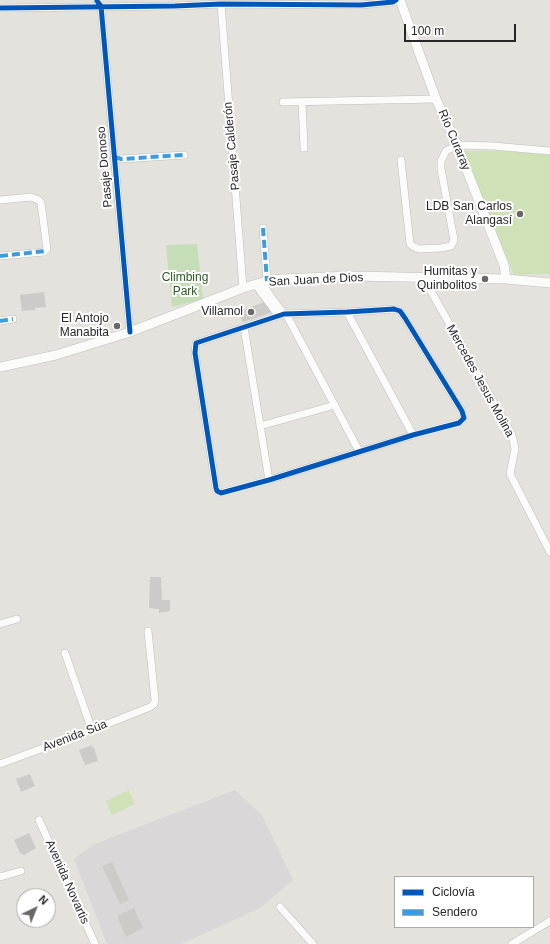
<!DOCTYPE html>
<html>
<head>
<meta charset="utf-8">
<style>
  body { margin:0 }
  #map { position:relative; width:550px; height:944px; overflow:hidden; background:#e4e2dc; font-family:Arial,sans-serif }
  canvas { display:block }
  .legend { position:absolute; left:394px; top:876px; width:140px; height:52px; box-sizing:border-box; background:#fff; border:1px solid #a9a9a9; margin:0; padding:5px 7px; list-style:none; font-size:12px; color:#272727 }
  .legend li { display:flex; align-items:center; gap:8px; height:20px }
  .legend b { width:20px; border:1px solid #a9a9a9 }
  .north { position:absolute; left:16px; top:888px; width:40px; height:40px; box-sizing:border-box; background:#fff; border:1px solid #a9a9a9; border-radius:50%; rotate:43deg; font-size:11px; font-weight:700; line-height:16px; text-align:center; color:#272727 }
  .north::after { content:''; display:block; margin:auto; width:14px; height:18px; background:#696866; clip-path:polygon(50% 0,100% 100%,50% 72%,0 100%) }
  .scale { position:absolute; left:404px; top:24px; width:112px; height:18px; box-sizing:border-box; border:2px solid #272727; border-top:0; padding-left:5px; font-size:12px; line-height:14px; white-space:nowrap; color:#272727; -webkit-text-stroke:3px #fff; paint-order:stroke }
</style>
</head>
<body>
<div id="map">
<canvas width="550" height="944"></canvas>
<ul class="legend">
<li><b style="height:5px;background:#0057b8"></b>Ciclovía</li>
<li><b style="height:5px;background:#3d9ce0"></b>Sendero</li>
</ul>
<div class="north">N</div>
<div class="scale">100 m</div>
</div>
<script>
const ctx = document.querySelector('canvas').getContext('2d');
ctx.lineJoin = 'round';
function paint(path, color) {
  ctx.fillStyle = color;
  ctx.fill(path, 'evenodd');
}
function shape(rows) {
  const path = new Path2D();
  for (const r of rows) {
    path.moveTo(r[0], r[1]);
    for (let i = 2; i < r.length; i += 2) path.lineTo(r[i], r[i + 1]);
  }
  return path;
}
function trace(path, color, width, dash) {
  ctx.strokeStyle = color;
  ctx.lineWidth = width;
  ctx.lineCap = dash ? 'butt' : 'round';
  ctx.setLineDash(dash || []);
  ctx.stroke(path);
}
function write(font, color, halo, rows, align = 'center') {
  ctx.font = font + ' Arial,sans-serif';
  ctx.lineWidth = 4;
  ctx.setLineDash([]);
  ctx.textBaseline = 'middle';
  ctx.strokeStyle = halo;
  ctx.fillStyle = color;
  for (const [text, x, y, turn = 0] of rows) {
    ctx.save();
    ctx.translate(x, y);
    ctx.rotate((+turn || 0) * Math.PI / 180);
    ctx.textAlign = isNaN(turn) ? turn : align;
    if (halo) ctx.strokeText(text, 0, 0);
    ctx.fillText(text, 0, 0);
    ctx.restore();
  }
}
const industrial = shape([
  [235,790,262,815,293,880,260,908,181,944,107,944,74,859,92,845]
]);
const green = shape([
  [197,244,203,299,172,307,166,245]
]);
const pitch = shape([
  [463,151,497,151,550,154,550,274,514,275],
  [129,790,135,804,112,815,106,801]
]);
const building = shape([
  [44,292,46,307,35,308,35,310,22,311,20,295],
  [264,302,270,310,270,313,243,322,238,312],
  [150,577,161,577,162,600,170,600,170,611,159,613,159,609,149,608],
  [92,745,92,748,94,747,98,761,85,765,79,750],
  [30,774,35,786,21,792,16,779],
  [29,833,36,848,24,855,20,853,14,840],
  [112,862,129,900,120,904,102,866],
  [134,908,143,928,126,937,117,916]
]);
const minor = shape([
  [97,0,101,6,130,332],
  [221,4,243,288],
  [0,8,175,6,221,4,361,5,393,2,396,0],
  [283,102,436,99],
  [302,102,304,148],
  [115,157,121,159,184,155],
  [401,160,410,244,414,247,419,249,441,248,451,246,454,240,441,169,441,161,446,151,457,145,493,146,550,151],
  [0,200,31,197,39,200,41,203,47,249,44,252,0,256],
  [263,228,267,281],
  [423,277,512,435,515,449,510,474,550,552],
  [262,283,273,300,284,314],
  [255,284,278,315],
  [394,309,400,311,405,318,462,411,464,418,459,423,413,435,269,480,221,493,217,491,216,488,195,353,196,343,284,314,347,312,394,309],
  [347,312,413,435],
  [286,314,359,451],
  [0,321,13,319],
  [244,327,269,480],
  [260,426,335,405],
  [0,624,17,619],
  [65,653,92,730],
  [0,764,92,730,150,707,154,704,155,700,148,631],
  [39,820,95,944],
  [0,877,21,871],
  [280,907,313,944],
  [512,944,550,921]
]);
const tertiary = shape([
  [400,0,436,99,457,145,504,265,506,279],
  [0,367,56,355,130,332,243,288,267,281,282,279,350,276,506,279,550,283]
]);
const quiet = shape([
  [115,157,121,159,184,155],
  [263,228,267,281],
  [0,256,46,251],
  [0,321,13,319]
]);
const cycleway = shape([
  [97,1,101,6,130,332],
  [0,8,175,6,221,4,361,5,393,2,396,0],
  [394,309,400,311,405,318,462,411,464,418,459,423,413,435,269,480,221,493,217,491,216,488,195,353,196,343,284,314,347,312,394,309]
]);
const markers = [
  [520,214,4,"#696866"],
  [485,279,4,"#696866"],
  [251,312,4,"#696866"],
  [117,326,4,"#696866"]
];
const streetNames = [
  ["Río Curaray",454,140,67],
  ["Pasaje Calderón",232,146,-95],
  ["Pasaje Donoso",105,167,-95],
  ["San Juan de Dios",316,280,-3],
  ["Mercedes Jesus Molina",480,381,61],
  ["Avenida Súa",75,736,-21],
  ["Avenida Novartis",67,882,66]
];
const poiNames = [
  ["LDB San Carlos",512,207],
  ["Alangasí",512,221],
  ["Humitas y",477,272],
  ["Quinbolitos",477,286],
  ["Villamol",243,312],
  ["El Antojo",109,319],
  ["Manabita",109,333]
];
const parkNames = [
  ["Climbing",185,278],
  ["Park",185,292]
];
paint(industrial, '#d9d7d8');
paint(green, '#c5deb8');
paint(pitch, '#cfe1b6');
paint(building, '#cdcbc7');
trace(minor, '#bebebe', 8);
trace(tertiary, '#bebebe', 10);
trace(minor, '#fbfbfa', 7);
trace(tertiary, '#fbfbfa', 9);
trace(quiet, '#3d9ce0', 4, [8, 4]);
trace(cycleway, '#0057b8', 5);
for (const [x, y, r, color] of markers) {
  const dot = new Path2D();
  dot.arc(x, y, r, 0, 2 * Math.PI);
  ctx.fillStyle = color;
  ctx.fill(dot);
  trace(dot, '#fff', 1.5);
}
write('12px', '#272727', '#fff', streetNames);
write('12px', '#272727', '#fff', poiNames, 'right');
write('12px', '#285b20', '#fff', parkNames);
</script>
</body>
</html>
